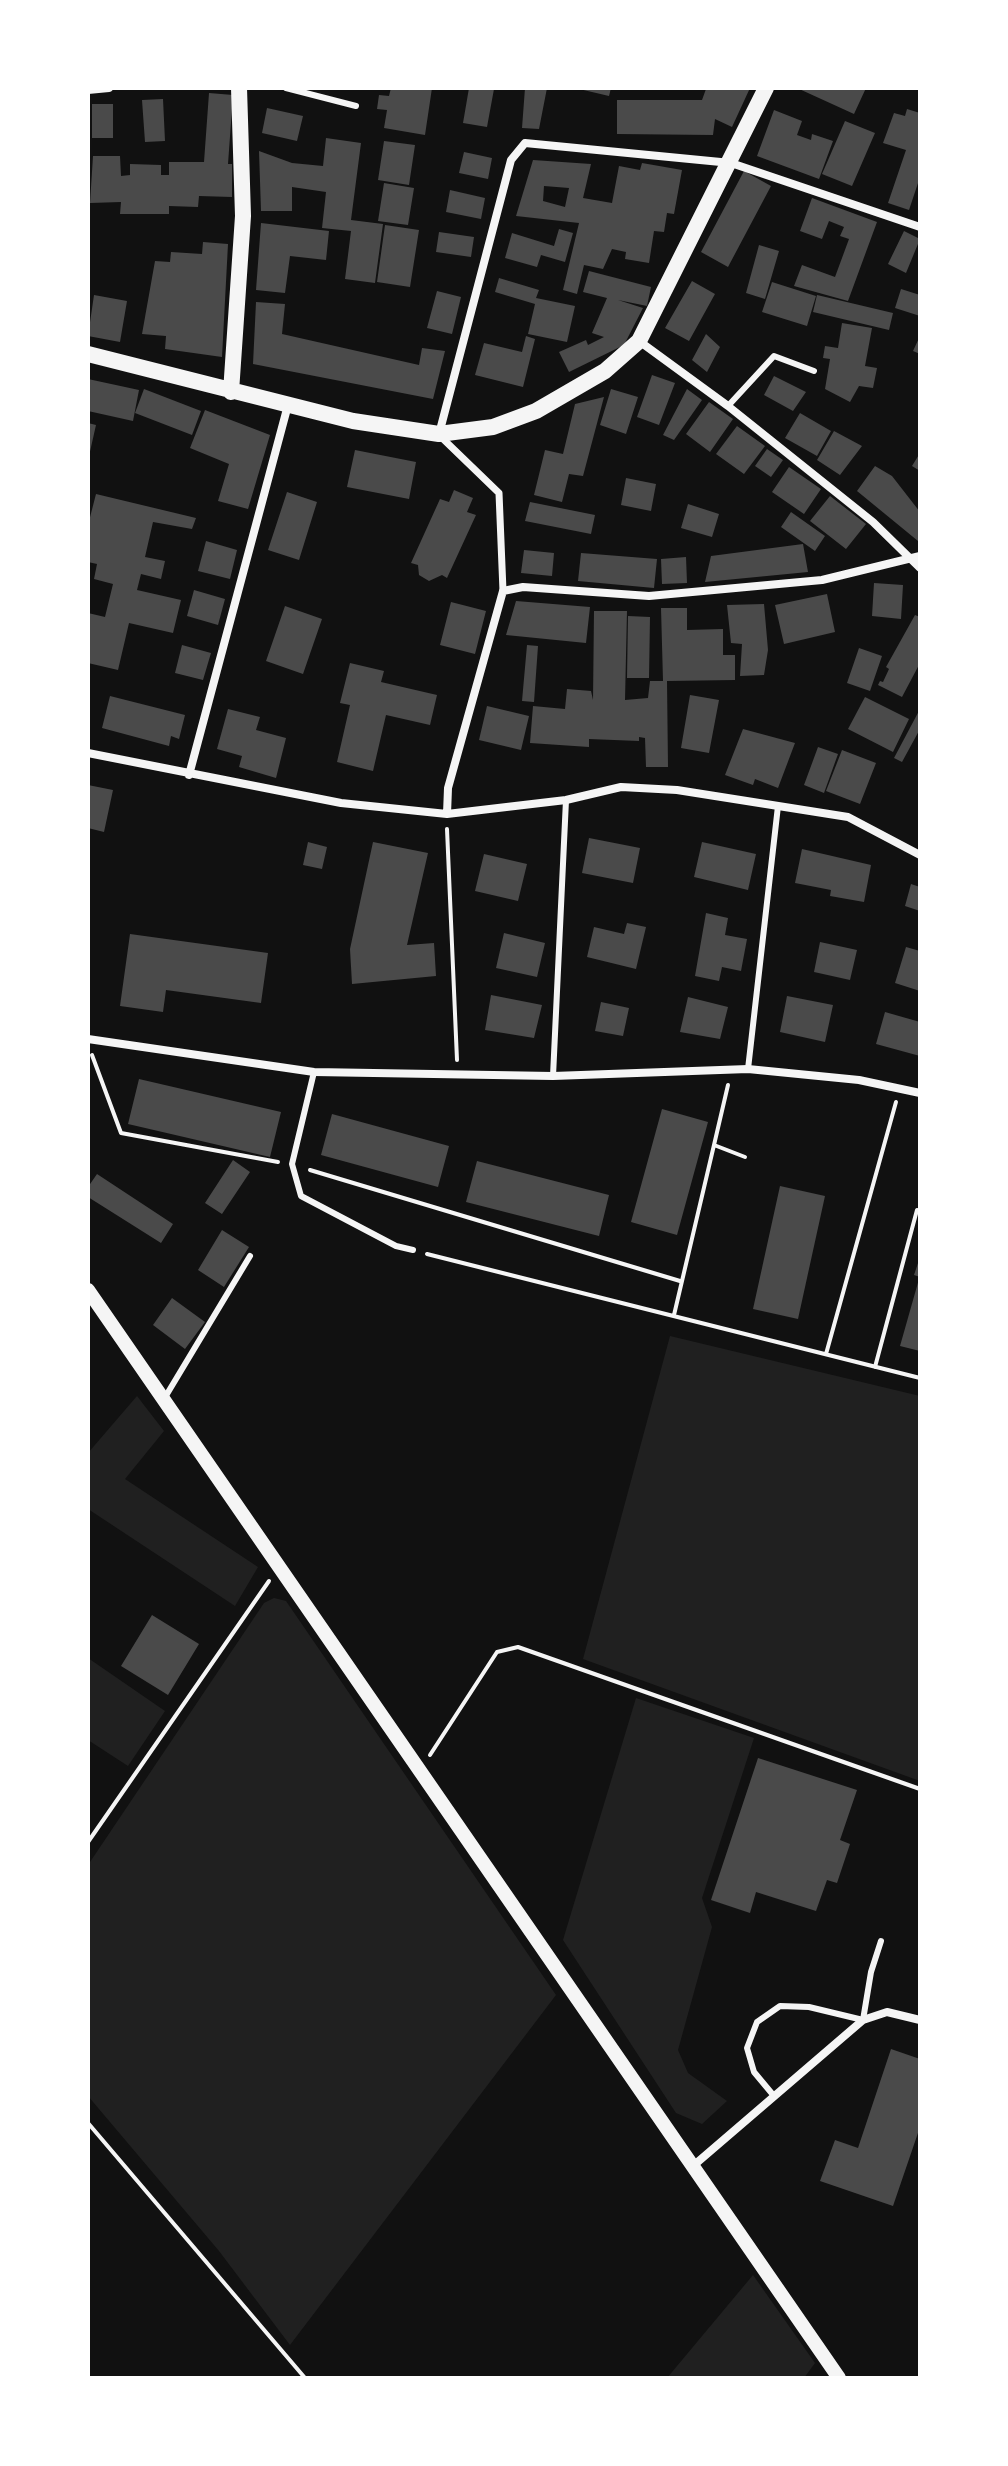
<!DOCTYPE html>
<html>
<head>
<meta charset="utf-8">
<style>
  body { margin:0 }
  #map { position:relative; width:1008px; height:2466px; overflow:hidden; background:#111; font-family:"Roboto Condensed",sans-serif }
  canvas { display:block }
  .frame { position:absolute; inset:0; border:90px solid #fff; pointer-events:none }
</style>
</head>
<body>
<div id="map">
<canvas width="1008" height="2466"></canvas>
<div class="frame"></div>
</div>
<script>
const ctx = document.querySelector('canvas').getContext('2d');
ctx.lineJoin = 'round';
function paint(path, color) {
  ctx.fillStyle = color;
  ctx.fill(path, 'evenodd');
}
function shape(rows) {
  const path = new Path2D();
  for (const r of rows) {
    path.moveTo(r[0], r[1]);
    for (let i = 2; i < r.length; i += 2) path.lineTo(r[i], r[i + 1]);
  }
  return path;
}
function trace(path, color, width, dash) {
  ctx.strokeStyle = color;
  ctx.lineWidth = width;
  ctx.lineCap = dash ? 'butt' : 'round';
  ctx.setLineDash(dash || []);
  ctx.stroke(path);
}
const green = shape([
  [670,1336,920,1396,920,1781,583,1659],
  [137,1396,164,1431,125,1479,258,1567,235,1606,88,1509,88,1453],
  [274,1598,286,1601,556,1995,290,2345,219,2251,88,2096,88,1865,264,1603],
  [88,1658,165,1711,128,1766,88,1740],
  [636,1698,754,1738,702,1898,712,1927,678,2050,688,2073,727,2101,702,2124,676,2113,563,1940],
  [753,2275,815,2363,804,2378,667,2378]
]);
const building = shape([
  [391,88,432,88,425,135,384,128,387,110,377,109,379,95,389,96],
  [469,88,494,89,487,127,463,123],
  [525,88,547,88,539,129,522,128],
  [575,88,611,88,609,96],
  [716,88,750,88,732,127,715,119,713,135,617,134,617,100,702,100,706,89],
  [797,88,866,88,854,114],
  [209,93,233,95,228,164,232,164,232,197,199,196,198,207,169,206,169,214,120,214,121,202,90,203,93,156,120,156,121,176,130,175,130,164,161,165,161,175,169,175,169,162,204,162],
  [163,99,165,141,145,142,142,100],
  [92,104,113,104,113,138,92,138],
  [267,108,303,116,297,141,262,133],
  [907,109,920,113,920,177,909,210,888,203,906,150,883,143,894,113,905,116],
  [774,110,802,121,797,135,811,140,812,134,833,141,819,179,757,156],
  [845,121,875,133,852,186,822,174],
  [326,138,361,143,351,220,383,224,375,283,345,279,351,231,322,228,326,192,292,187,292,211,261,211,259,151,292,163,323,166],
  [384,141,415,145,409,185,378,180],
  [464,152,492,158,488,179,459,173],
  [533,160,591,164,583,198,612,203,619,166,640,170,642,163,682,170,674,214,667,213,664,232,654,231,649,263,625,259,626,252,612,249,603,269,584,265,577,294,563,290,579,223,516,216],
  [544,186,569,188,565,207,543,201],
  [744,171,771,186,728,267,701,252],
  [384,183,414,188,408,225,378,221],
  [450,190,485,198,481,219,446,212],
  [812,198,877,222,848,301,794,286,802,265,835,277,849,239,840,236,844,227,829,221,822,239,800,231],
  [261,223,329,231,326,260,290,256,285,293,256,290],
  [385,225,419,230,410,287,377,282],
  [559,229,573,233,565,262,541,255,537,267,505,258,512,233,554,246],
  [904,231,920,239,906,273,888,264],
  [439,232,474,237,471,257,436,252],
  [203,242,228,244,222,357,165,349,166,336,142,334,155,261,170,262,171,252,202,254],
  [759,245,779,251,765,299,746,293],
  [589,271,651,287,647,306,618,300,643,308,624,345,569,372,559,352,586,340,588,345,604,337,592,333,607,298,583,292],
  [499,278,539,290,536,298,575,306,567,342,528,334,535,304,495,292],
  [692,281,715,294,689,341,665,328],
  [772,282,816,296,807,326,762,312],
  [901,289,920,295,920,316,895,308],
  [437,291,461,297,452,334,427,328],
  [94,295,127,301,120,342,88,336],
  [817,295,893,313,889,330,813,312],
  [256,302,285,304,282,334,419,365,422,348,445,351,433,399,253,364],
  [842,323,872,328,865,366,877,368,873,388,859,386,850,402,825,389,830,359,823,358,825,346,838,348],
  [706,334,720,347,707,372,692,360],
  [526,336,535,339,523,387,475,375,484,343,522,352],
  [920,336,920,354,913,351],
  [652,375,675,383,659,425,637,417],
  [774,376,806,392,793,411,764,395],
  [88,379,139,390,133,421,88,411],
  [144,389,201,411,192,435,135,413],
  [611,389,638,397,626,434,600,425],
  [687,389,702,400,674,440,663,435],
  [604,397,583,476,569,474,562,502,534,495,545,450,563,454,575,404],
  [709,402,733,419,710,452,686,434],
  [205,410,270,435,248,509,218,501,229,464,190,448],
  [800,413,831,431,817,456,785,438],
  [88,423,96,425,89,456,88,456],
  [737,426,765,446,744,474,716,454],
  [834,431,862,446,840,475,817,460],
  [767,449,783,460,771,477,755,466],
  [355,450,416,462,409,499,347,487],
  [920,453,920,471,912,466],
  [875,466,892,476,920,512,918,541,857,491],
  [789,467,821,489,804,514,772,492],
  [626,478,656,484,651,511,621,505],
  [454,490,473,498,467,512,476,515,447,578,442,575,429,581,419,575,418,565,411,563,440,499,449,502],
  [287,492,317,502,299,560,268,550],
  [96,494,196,518,192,529,153,522,145,557,165,561,161,579,141,574,137,590,181,600,173,633,129,623,118,670,88,663,88,613,105,617,113,584,94,579,97,564,88,562,88,525],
  [830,496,866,524,846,549,810,521],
  [530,502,595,515,591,534,525,521],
  [688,504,719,514,712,537,681,528],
  [791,512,825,536,815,551,781,527],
  [206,541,237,550,230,579,198,571],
  [803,544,808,572,705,582,711,556],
  [524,550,554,553,552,576,521,573],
  [581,553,657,559,654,588,578,581],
  [686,557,687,583,662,584,661,559],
  [874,583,903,585,901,619,872,616],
  [194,590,225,599,218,625,187,616],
  [827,594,835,632,784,644,775,605],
  [516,601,590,607,586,643,506,635],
  [451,602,486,611,475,654,440,645],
  [764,604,768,650,764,675,740,676,742,644,731,643,727,605],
  [285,606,322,619,303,674,266,661],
  [661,608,687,608,687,630,723,629,723,655,735,655,735,680,667,681,668,767,646,767,645,738,639,737,639,741,589,739,589,747,530,743,533,706,565,709,567,689,591,691,593,700,594,611,627,611,625,700,648,698,650,681,663,681],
  [915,615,920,617,920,663,902,697,878,685,880,681,883,682,889,669,886,667],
  [628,616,650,617,649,678,627,678],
  [182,645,211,653,203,680,175,673],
  [527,645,538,646,534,702,522,701],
  [859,648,882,656,870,691,847,683],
  [350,663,384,671,381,682,437,695,430,725,386,715,373,771,337,762,350,705,340,703],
  [690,695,719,700,709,753,681,748],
  [110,696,185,715,179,739,171,736,169,746,102,728],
  [865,697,909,719,893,752,848,729],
  [487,706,529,716,521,750,479,740],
  [228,709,260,717,256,730,286,738,276,778,239,767,242,756,217,749],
  [920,709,920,729,902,762,894,758],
  [743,729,795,743,778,788,755,779,753,785,725,775],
  [818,747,838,754,824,793,804,785],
  [842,750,876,763,860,804,826,791],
  [88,785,113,790,104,832,88,828],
  [589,838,640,848,633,883,582,873],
  [308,842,327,847,322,869,303,865],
  [373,842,428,853,407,945,434,943,436,976,352,984,350,949],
  [702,842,756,854,748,890,694,877],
  [802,849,871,865,864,902,830,896,831,890,795,883],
  [484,854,527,864,518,901,475,891],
  [911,884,920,887,920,911,905,906],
  [706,913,728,918,725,935,747,939,741,971,722,967,719,981,695,976],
  [627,923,646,927,636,969,587,957,594,927,624,934],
  [504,933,545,943,537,977,496,968],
  [130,934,268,953,261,1003,166,990,163,1012,120,1006],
  [820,942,857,950,850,980,814,972],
  [906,947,920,951,920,991,895,983],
  [491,995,542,1005,534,1038,485,1030],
  [787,996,833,1005,825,1042,780,1032],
  [688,997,728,1007,720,1039,680,1032],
  [601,1002,629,1008,623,1036,595,1031],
  [885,1012,920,1022,920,1056,876,1044],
  [139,1079,281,1112,270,1157,128,1124],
  [662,1109,708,1122,677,1235,631,1222],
  [332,1114,449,1146,438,1187,321,1155],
  [233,1160,250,1172,222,1214,205,1203],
  [477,1161,609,1195,599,1236,466,1202],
  [97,1174,173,1224,161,1243,88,1197,88,1187],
  [780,1186,825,1196,798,1319,753,1309],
  [222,1230,249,1247,224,1287,198,1270],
  [920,1257,920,1277,914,1275],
  [919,1279,920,1279,920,1351,900,1346],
  [172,1298,205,1322,185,1349,153,1325],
  [152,1615,199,1644,168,1695,121,1666],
  [758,1758,857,1790,840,1840,850,1844,837,1883,827,1880,816,1911,756,1892,750,1913,711,1900],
  [891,2049,920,2059,920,2127,893,2206,820,2181,835,2140,858,2148]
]);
const path = shape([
  [447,829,457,1060],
  [92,1055,121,1133,278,1162],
  [714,1145,728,1085],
  [310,1170,680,1281],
  [427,1254,920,1378],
  [674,1315,714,1145,745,1157],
  [826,1354,896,1102],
  [875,1367,917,1210],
  [430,1755,497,1652,518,1647,920,1789],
  [88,1842,269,1581],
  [88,2123,305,2378]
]);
const service = shape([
  [286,88,356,106],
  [728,406,774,356,814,371],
  [748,1069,778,806],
  [314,1072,292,1164,301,1196,396,1246,413,1250],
  [553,1076,566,800],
  [164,1399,250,1256],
  [774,2096,754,2072,747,2048,757,2022,780,2006,809,2007,863,2020,871,1972,881,1941]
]);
const pedestrian = shape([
  [440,436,499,493,503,591]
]);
const minor = shape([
  [88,90,109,88],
  [639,341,728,406,873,522,920,568],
  [439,434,511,160,525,143,731,163,920,227],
  [88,753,341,803,447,814,566,800,621,787,677,790,848,817,920,855],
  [189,775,288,405],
  [447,814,448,788,503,591,523,587,649,596,822,580,920,556],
  [88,1039,314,1072,553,1076,748,1069,859,1080,920,1093],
  [693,2166,863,2020,887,2012,920,2020]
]);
const tertiary = shape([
  [88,1290,839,2378]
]);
const secondary = shape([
  [88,354,353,421,439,434,493,427,536,411,605,371,639,341,766,88],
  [231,392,243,216,239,88]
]);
paint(green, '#202020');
paint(building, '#4a4a4a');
trace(path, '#f5f5f5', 4);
trace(service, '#f5f5f5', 6);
trace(pedestrian, '#f5f5f5', 7);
trace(minor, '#f5f5f5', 8);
trace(tertiary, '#f5f5f5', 14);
trace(secondary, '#f5f5f5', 16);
</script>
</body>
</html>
